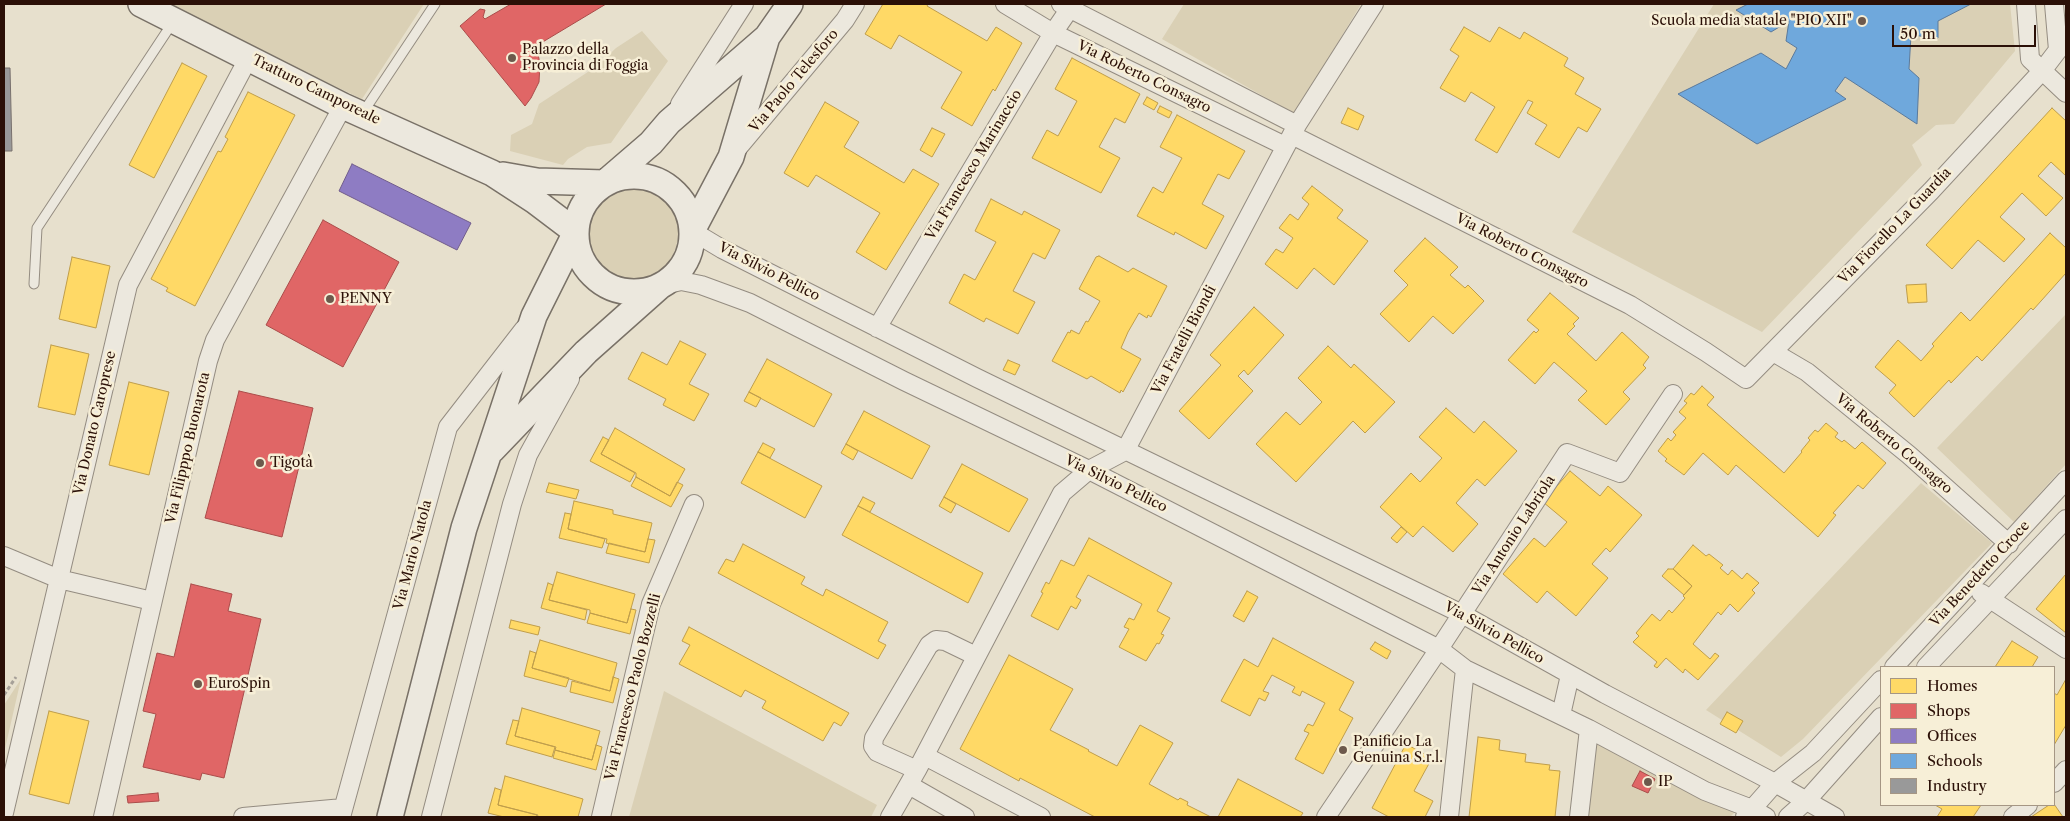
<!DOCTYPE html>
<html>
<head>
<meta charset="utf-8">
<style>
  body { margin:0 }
  #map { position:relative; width:2070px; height:821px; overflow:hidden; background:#e7e0cd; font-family:"Libre Caslon Text",serif }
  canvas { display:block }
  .frame { position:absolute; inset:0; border:5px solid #2b1007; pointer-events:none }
  .legend { position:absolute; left:1880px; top:666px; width:175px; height:140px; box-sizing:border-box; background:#f7efd7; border:1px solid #a59684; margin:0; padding:6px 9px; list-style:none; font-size:15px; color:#2b1007 }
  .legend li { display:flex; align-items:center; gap:10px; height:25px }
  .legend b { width:25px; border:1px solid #a59684 }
  .scale { position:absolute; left:1892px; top:25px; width:144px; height:22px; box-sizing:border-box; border:2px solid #2b1007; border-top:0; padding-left:6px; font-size:15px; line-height:18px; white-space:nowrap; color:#2b1007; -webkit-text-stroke:4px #f7efd7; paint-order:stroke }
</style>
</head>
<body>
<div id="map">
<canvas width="2070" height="821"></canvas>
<div class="frame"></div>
<ul class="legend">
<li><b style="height:14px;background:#ffd966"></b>Homes</li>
<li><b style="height:14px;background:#e06666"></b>Shops</li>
<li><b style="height:14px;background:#8e7cc3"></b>Offices</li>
<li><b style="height:14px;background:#6fa8dc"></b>Schools</li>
<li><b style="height:14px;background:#999"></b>Industry</li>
</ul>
<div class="scale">50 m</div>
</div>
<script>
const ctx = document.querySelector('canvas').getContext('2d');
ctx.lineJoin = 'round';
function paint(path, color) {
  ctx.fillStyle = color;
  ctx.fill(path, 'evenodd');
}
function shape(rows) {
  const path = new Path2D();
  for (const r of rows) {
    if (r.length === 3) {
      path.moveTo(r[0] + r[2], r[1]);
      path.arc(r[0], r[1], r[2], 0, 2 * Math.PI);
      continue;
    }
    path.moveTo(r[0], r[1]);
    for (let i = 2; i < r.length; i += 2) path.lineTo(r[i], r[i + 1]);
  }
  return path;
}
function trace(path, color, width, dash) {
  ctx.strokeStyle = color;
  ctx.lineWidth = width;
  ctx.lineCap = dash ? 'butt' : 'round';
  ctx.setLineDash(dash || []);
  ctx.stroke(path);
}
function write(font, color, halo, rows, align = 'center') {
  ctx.font = font + ' "Libre Caslon Text",serif';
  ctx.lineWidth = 5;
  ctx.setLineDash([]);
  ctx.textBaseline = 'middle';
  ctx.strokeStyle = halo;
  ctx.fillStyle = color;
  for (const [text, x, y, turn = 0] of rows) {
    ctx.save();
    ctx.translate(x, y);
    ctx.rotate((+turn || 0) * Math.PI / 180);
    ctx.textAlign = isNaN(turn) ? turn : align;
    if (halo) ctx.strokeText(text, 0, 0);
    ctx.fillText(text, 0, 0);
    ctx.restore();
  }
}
const green = shape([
  [161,4,424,4,362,99],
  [1184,4,1361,4,1295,114,1162,39],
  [1714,4,2010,4,2015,51,1954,124,1936,125,1912,145,1922,165,1762,332,1572,232],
  [642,31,668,61,611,143,587,147,568,159,563,165,510,151,511,135,532,124,539,104,597,66,616,48],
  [630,233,48],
  [2066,314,2066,464,2014,522,1937,448],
  [1921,483,1992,543,1803,739,1781,757,1706,710],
  [21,679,4,753,4,705],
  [664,691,877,805,871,817,629,817],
  [1594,740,1736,811,1730,817,1585,817]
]);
const homes = shape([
  [883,4,928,4,927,6,987,41,996,27,1022,43,995,91,993,89,972,126,941,108,962,72,899,35,891,49,865,34,883,4],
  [1464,27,1490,42,1499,27,1520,39,1524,32,1568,58,1564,66,1584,78,1575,94,1601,109,1587,132,1578,127,1559,158,1535,144,1547,125,1527,113,1533,102,1528,100,1497,153,1475,140,1495,107,1471,92,1465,102,1440,88,1459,56,1450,50,1464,27],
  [1072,58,1140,94,1125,123,1115,118,1099,147,1120,158,1101,193,1032,158,1047,130,1058,136,1077,101,1055,89,1072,58],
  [182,63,207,76,154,178,129,165,182,63],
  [248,92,295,115,195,306,166,291,168,288,151,279,218,151,221,152,228,139,225,137,248,92],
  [1147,97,1158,103,1154,110,1143,104,1147,97],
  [825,102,859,122,844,147,904,183,913,169,939,184,886,270,856,252,880,213,816,175,808,187,784,173,825,102],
  [1160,106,1172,112,1169,118,1157,112,1160,106],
  [1348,108,1364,116,1358,130,1341,123,1348,108],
  [2052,108,2066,121,2066,176,2051,162,2038,176,2063,198,2046,216,2022,193,2000,217,2025,239,2004,262,1978,240,1952,269,1926,245,2052,108],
  [1177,115,1245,151,1229,179,1218,174,1202,204,1224,216,1206,249,1175,232,1174,235,1137,216,1153,187,1163,193,1182,158,1160,147,1177,115],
  [932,128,945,134,932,157,920,150,932,128],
  [1312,186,1343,210,1337,218,1368,241,1334,285,1314,268,1297,289,1265,264,1276,249,1283,253,1293,238,1279,228,1290,214,1298,220,1309,204,1302,198,1312,186],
  [991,199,1022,215,1024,211,1060,230,1045,259,1033,253,1013,291,1035,302,1018,334,986,318,984,322,949,303,964,274,975,280,996,242,975,231,991,199],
  [2050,233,2066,248,2066,273,2033,310,2031,308,1982,361,1977,356,1951,383,1949,380,1914,417,1889,393,1896,385,1875,367,1898,340,1921,361,1934,346,1932,344,1961,312,1970,321,2050,233],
  [1425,238,1458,267,1450,275,1465,288,1468,285,1484,301,1453,334,1433,316,1409,342,1380,314,1408,285,1394,271,1425,238],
  [1099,256,1128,272,1133,268,1167,286,1151,317,1148,315,1147,318,1139,313,1128,332,1121,348,1141,359,1123,392,1121,390,1120,393,1091,376,1087,379,1052,361,1068,332,1070,333,1071,330,1079,334,1086,321,1088,322,1100,301,1079,289,1096,257,1099,256],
  [72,257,110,266,96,328,59,319,72,257],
  [1926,284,1927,302,1908,303,1906,285,1926,284],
  [1550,293,1579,318,1573,324,1575,326,1567,334,1596,361,1622,332,1649,357,1643,365,1646,368,1623,392,1630,399,1606,425,1578,400,1587,391,1554,362,1535,384,1508,360,1534,331,1536,333,1539,330,1527,320,1550,293],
  [1254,307,1284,335,1248,375,1244,370,1238,376,1253,391,1209,439,1179,411,1221,365,1210,355,1254,307],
  [680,341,706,354,689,384,709,394,694,421,663,405,666,399,628,379,642,352,667,365,680,341],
  [51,345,89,354,75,415,38,407,51,345],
  [1328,346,1351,368,1354,364,1395,402,1365,433,1353,421,1296,482,1256,444,1286,412,1300,425,1322,402,1298,378,1328,346],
  [767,359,832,394,814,427,749,392,767,359],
  [1008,360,1020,365,1015,375,1003,370,1008,360],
  [129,382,169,392,149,475,109,465,129,382],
  [1702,386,1714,397,1707,405,1784,473,1802,452,1801,451,1810,440,1808,438,1815,430,1818,432,1826,423,1838,433,1835,437,1842,442,1844,440,1855,449,1862,442,1886,463,1863,489,1858,485,1833,513,1836,515,1818,537,1736,465,1728,475,1703,453,1684,475,1665,461,1667,459,1658,451,1668,438,1671,441,1676,435,1673,432,1686,418,1679,412,1687,403,1684,401,1691,393,1694,395,1702,386],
  [749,392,761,398,756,407,744,401,749,392],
  [1446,408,1474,433,1484,421,1517,451,1485,486,1477,479,1456,503,1478,524,1453,552,1423,526,1413,537,1380,507,1411,473,1420,482,1442,458,1419,437,1446,408],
  [864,411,930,446,912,479,846,444,864,411],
  [615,428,685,469,670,496,636,477,636,473,601,454,615,428],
  [603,437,609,440,601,454,635,473,630,482,590,461,603,437],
  [763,443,775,449,770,458,758,452,763,443],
  [846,444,858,451,853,460,841,453,846,444],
  [758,452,822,486,805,518,741,483,758,452],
  [962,464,1028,499,1009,532,944,497,962,464],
  [1570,471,1600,496,1608,486,1642,515,1610,552,1606,548,1592,564,1608,578,1576,616,1547,591,1537,603,1503,574,1534,538,1545,547,1567,522,1543,502,1570,471],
  [636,477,670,496,677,482,683,485,671,507,631,486,636,477],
  [549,483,579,490,576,499,546,492,549,483],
  [863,497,875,503,870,512,858,506,863,497],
  [944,497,956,504,951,513,939,506,944,497],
  [574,501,613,510,613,514,652,523,645,552,606,543,607,539,568,529,574,501],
  [858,506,983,573,968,603,842,535,858,506],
  [565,513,571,514,568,529,605,539,602,548,559,538,565,513],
  [1401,527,1407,532,1397,543,1391,538,1401,527],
  [1089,538,1172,583,1157,611,1170,618,1161,634,1164,635,1159,644,1157,643,1146,661,1119,647,1129,629,1124,627,1129,618,1134,620,1142,604,1088,575,1076,597,1081,600,1076,609,1071,606,1058,630,1031,616,1043,593,1041,592,1046,582,1049,584,1061,560,1074,566,1089,538],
  [648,539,655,540,649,563,606,553,609,543,645,552,648,539],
  [743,544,805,577,801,584,823,596,826,589,888,622,878,641,886,645,878,659,718,573,726,559,734,562,743,544],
  [1693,545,1706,556,1709,554,1723,565,1720,568,1728,575,1732,570,1742,579,1747,573,1759,583,1752,590,1755,593,1738,612,1730,604,1721,615,1718,612,1693,644,1710,659,1715,653,1719,656,1698,680,1685,669,1683,673,1666,658,1657,668,1654,666,1657,662,1633,642,1639,636,1636,633,1652,614,1660,621,1669,610,1672,613,1685,598,1683,596,1692,586,1673,569,1693,545],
  [1668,569,1673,569,1692,586,1684,595,1662,576,1668,569],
  [557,572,635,594,627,623,590,613,590,610,549,600,557,572],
  [2066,574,2066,633,2036,609,2066,574],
  [548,583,553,585,549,600,587,610,585,620,541,608,548,583],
  [1247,591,1258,597,1244,622,1233,616,1247,591],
  [631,609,636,610,630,634,587,623,590,613,627,623,631,609],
  [511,620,540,627,538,635,509,628,511,620],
  [689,627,849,713,841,726,834,722,823,741,762,708,766,701,745,690,741,697,679,664,690,645,682,641,689,627],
  [1273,638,1354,682,1339,710,1353,718,1323,774,1295,759,1309,733,1304,731,1308,724,1313,726,1325,703,1302,691,1300,696,1292,692,1295,687,1272,675,1263,691,1269,693,1265,701,1259,698,1250,716,1221,701,1244,659,1258,667,1273,638],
  [540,640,617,663,610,691,532,668,540,640],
  [2012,641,2038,657,2032,667,1995,667,2012,641],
  [1375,642,1391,651,1387,659,1370,649,1375,642],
  [530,651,536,653,532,668,569,678,566,687,524,676,530,651],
  [1009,655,1073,689,1050,730,1089,750,1088,751,1117,766,1140,725,1173,743,1149,784,1178,800,1180,798,1188,802,1187,805,1211,817,1095,817,1020,778,1019,781,960,749,1009,655],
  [613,677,619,679,613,703,570,692,572,681,610,691,613,677],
  [2066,679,2066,725,2054,745,2054,693,2057,695,2066,679],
  [522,708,600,731,592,760,555,750,556,747,515,736,522,708],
  [49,711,89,721,69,804,29,794,49,711],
  [1727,712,1743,721,1736,733,1720,724,1727,712],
  [513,720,519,721,515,736,555,747,552,757,506,744,513,720],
  [1478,737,1500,740,1499,750,1526,754,1525,762,1550,765,1549,770,1560,771,1555,817,1469,817,1478,737],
  [1406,744,1432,758,1414,791,1433,801,1425,817,1389,817,1372,808,1406,744],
  [596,745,602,747,596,770,553,758,555,750,592,760,596,745],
  [505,776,583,799,578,817,537,817,538,815,498,805,505,776],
  [1238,779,1303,813,1300,817,1218,817,1238,779],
  [495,788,501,790,498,805,537,815,536,817,504,817,488,813,495,788],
  [2054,804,2063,817,2031,817,2049,805,2054,804],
  [1935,805,1981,805,1973,817,1937,817,1942,809,1935,805]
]);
const shops = shape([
  [511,4,606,4,536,46,540,63,539,82,531,98,525,106,460,26,480,9,485,10,483,17,485,19,511,4],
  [323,220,399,262,343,367,266,325,323,220],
  [239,391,313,408,282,537,205,518,239,391],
  [191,584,232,594,228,611,261,619,224,778,202,773,200,780,143,767,156,714,143,711,157,653,174,657,191,584],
  [1640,771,1655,779,1648,793,1632,786,1640,771],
  [158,793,159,801,128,803,127,796,158,793]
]);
const offices = shape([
  [352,164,471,223,457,250,339,191,352,164]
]);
const schools = shape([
  [1748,4,1971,4,1938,21,1938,38,1911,35,1909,69,1919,78,1917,124,1845,77,1835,91,1846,99,1757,144,1678,94,1761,53,1786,69,1797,48,1786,41,1789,21,1771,32,1736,10,1748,4]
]);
const industry = shape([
  [4,68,10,68,12,151,4,151,4,68]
]);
const path = shape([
  [4,695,16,677]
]);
const lane = shape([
  [362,114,435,4],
  [34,284,37,228,173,22]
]);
const street = shape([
  [1005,4,1053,33,1285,146],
  [1061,4,1297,125],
  [2026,4,2030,59,2066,93],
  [680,104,744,4],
  [1292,135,1630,305,1706,352,1746,379,1931,191,2042,71,2058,50,2054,4],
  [737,149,845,20,855,4],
  [692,231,722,249,977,378,1462,614,1605,694,1775,783,1835,817],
  [660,286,681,281,701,285,750,303,904,381,1089,470,1439,649,1465,669,1589,729,1705,791,1752,809,1766,817],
  [877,328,1053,33,1073,4],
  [1773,352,1807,372,1909,455,2009,544],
  [4,556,59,579,152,601],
  [1981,593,2066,649],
  [1894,667,2066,480],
  [1926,667,2066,519],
  [1561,715,1570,675],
  [925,756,1041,817],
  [917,770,877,752,873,746,874,738,929,645,936,640,945,641,976,656],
  [2054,783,2066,770],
  [909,785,965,817],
  [4,813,128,285,249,57],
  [103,817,208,361,215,340,343,106],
  [243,817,343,808],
  [341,817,448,427,524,329],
  [431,817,512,504,528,455,570,379],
  [601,817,651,604,694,504],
  [890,817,917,770,1062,493,1089,470,1125,451,1297,125,1374,4],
  [1326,817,1439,649,1567,453,1620,473,1673,394],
  [1449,817,1465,669],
  [1579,817,1589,729],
  [1745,817,1775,783,1813,753,1881,680],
  [1788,817,1806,801,1881,717],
  [2013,817,2028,805]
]);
const secondary = shape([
  [141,4,343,106,492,173,535,201,576,232],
  [503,175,537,181,605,183],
  [634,234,58],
  [608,180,651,143,669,122,767,37,790,4],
  [692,231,731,157,767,37],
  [492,450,586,352,658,288],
  [390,817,464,528,534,316,576,232]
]);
const markers = [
  [1862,21,5,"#6d594c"],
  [512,58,5,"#6d594c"],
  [330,299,5,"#6d594c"],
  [260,463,5,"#6d594c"],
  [198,684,5,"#6d594c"],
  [1343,750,5,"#6d594c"],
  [1648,782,5,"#6d594c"]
];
const poiNames = [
  ["Scuola media statale \"PIO XII\"",1852,21,"right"],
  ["Palazzo della",522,50],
  ["Provincia di Foggia",522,66],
  ["PENNY",340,299],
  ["Tigotà",270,463],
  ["EuroSpin",208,684],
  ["Panificio La",1353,742],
  ["Genuina S.r.l.",1353,758],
  ["IP",1658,782]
];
const streetNames = [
  ["Via Roberto Consagro",1144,77,26],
  ["Via Paolo Telesforo",794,81,-50],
  ["Tratturo Camporeale",316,90,26],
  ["Via Francesco Marinaccio",974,165,-59],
  ["Via Fiorello La Guardia",1895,226,-46],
  ["Via Roberto Consagro",1522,251,27],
  ["Via Silvio Pellico",769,272,27],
  ["Via Fratelli Biondi",1184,340,-62],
  ["Via Donato Caroprese",95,423,-77],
  ["Via Roberto Consagro",1894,444,40],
  ["Via Filipppo Buonarota",188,448,-77],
  ["Via Silvio Pellico",1116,484,26],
  ["Via Antonio Labriola",1514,535,-57],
  ["Via Mario Natola",413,555,-75],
  ["Via Benedetto Croce",1980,574,-47],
  ["Via Silvio Pellico",1494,633,29],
  ["Via Francesco Paolo Bozzelli",633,687,-76]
];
paint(green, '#dad0b5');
paint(homes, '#ffd966');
trace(homes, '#bf9d4a', 1);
paint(shops, '#e06666');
trace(shops, '#aa4c4a', 1);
paint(offices, '#8e7cc3');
trace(offices, '#705c8b', 1);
paint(schools, '#6fa8dc');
trace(schools, '#5b7a9c', 1);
paint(industry, '#999');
trace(industry, '#78706d', 1);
trace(lane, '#948c81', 11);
trace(street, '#948c81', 20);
trace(secondary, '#797167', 28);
trace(path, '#a6a098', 3, [4, 2.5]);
trace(lane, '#ece8de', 9);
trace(street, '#ece8de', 18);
trace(secondary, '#ece8de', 25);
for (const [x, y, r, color] of markers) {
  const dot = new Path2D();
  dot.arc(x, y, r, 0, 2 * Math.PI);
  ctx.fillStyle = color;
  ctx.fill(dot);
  trace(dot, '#f7efd7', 2);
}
write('14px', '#2b1007', '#f7efd7', poiNames, 'left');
write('14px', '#2b1007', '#f7efd7', streetNames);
</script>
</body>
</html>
